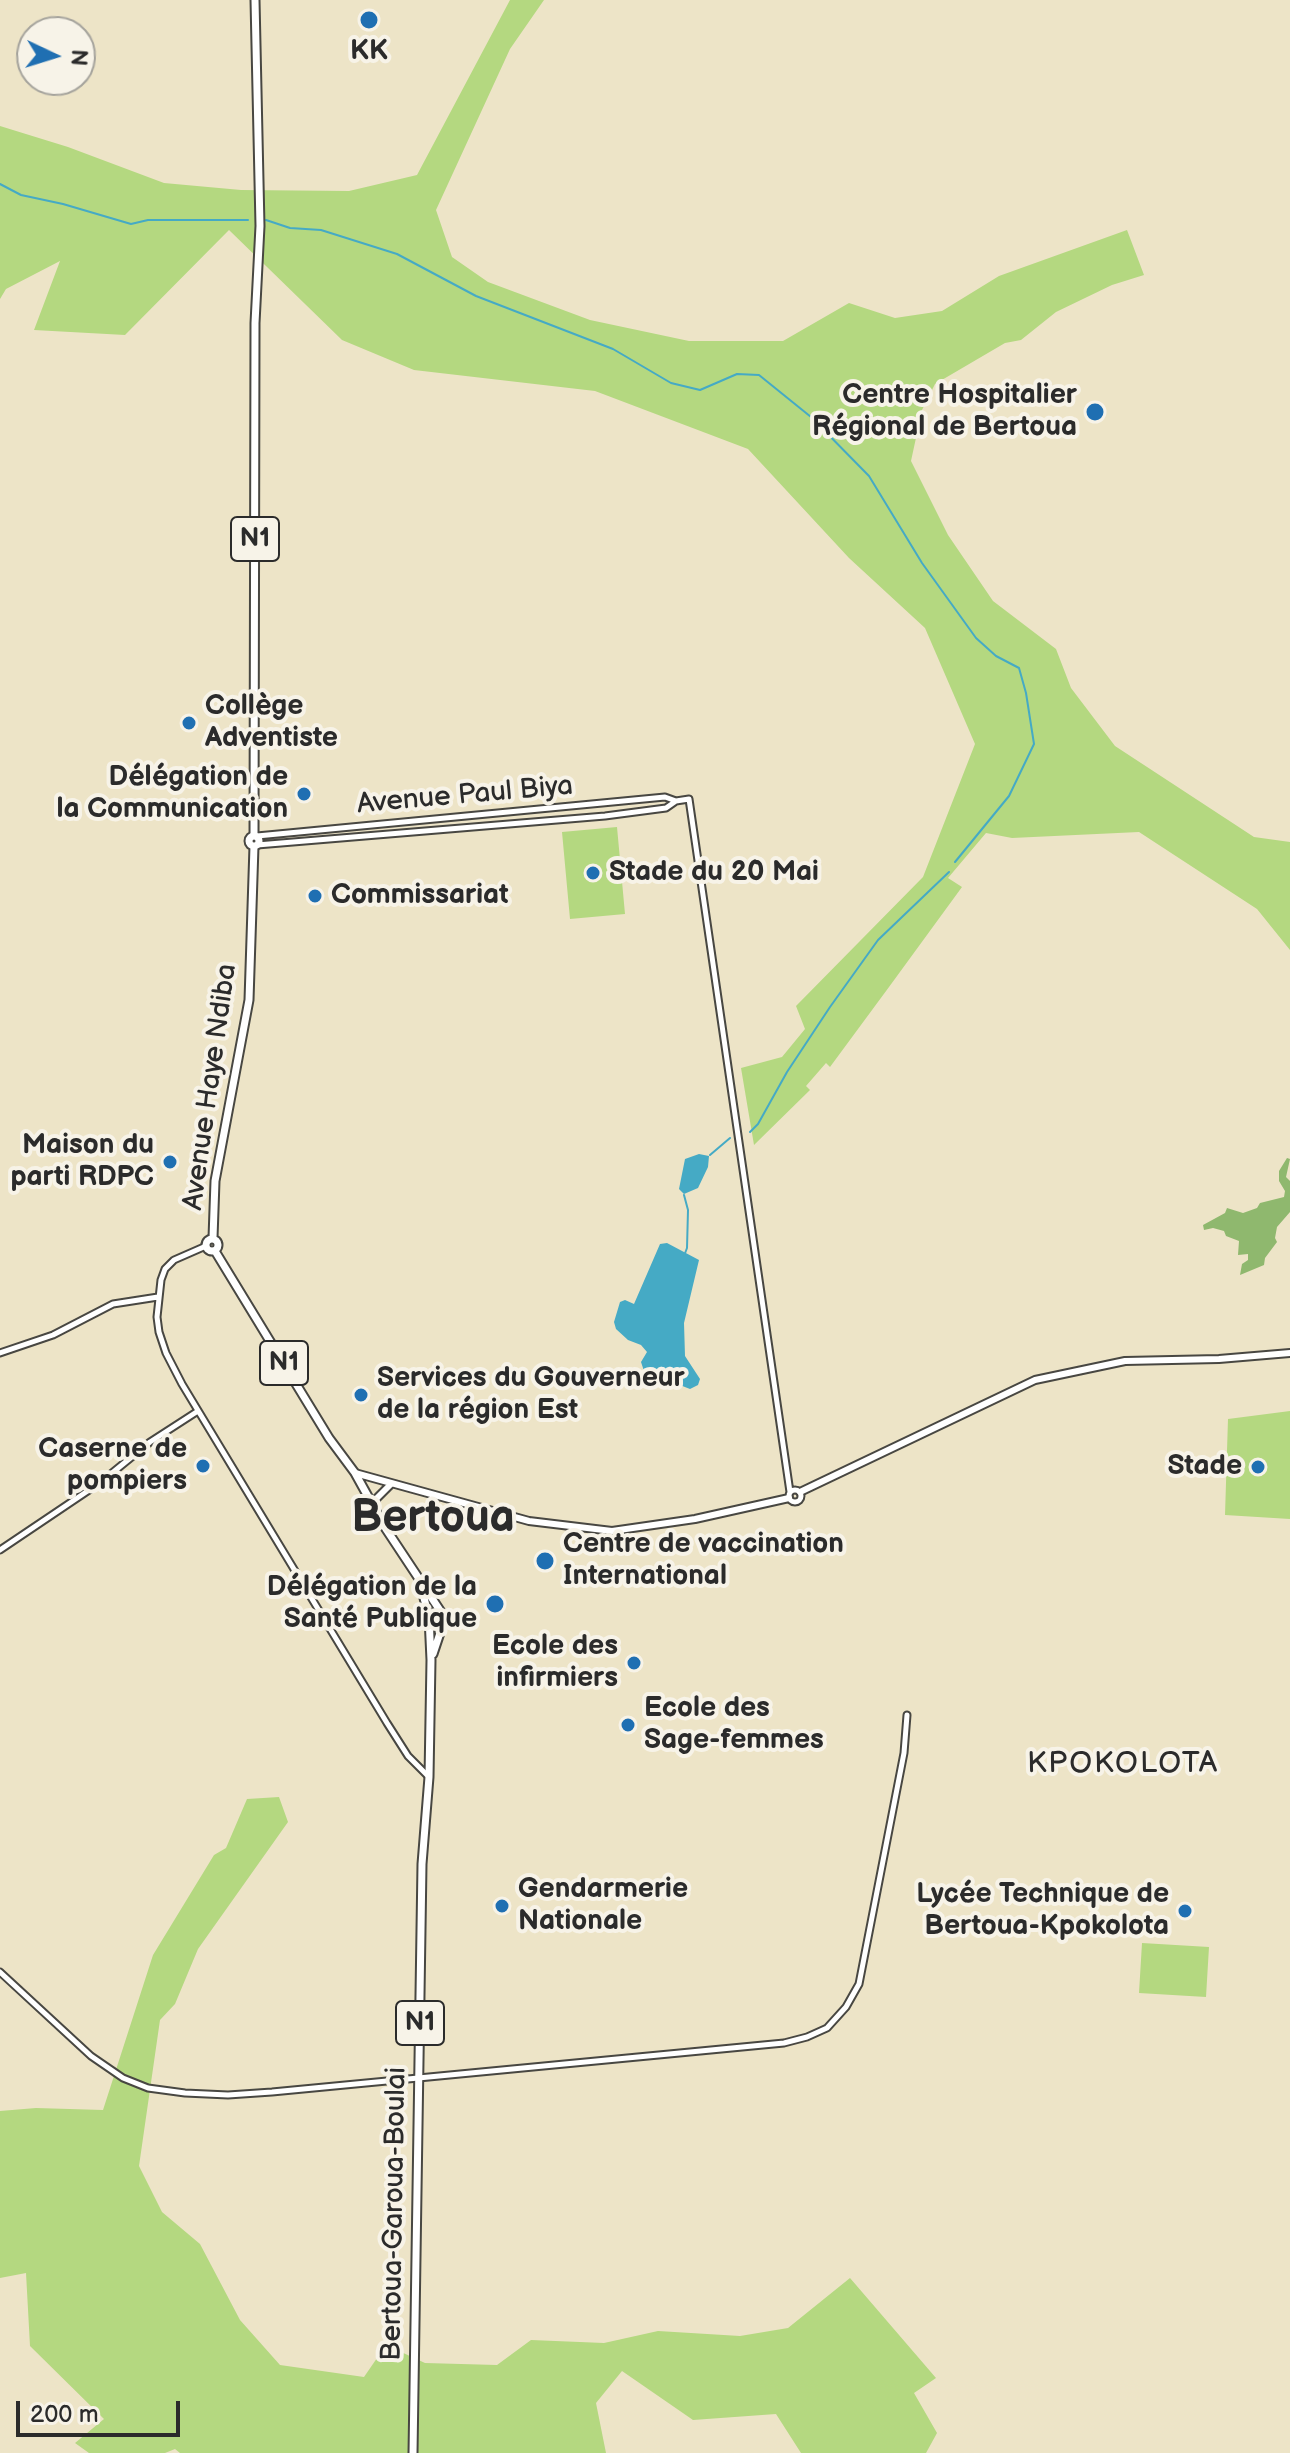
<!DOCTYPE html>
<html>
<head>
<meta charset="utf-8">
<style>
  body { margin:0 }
  #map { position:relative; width:1290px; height:2453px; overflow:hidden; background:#ede4c7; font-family:"Balsamiq Sans",sans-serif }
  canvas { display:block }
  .north { position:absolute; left:16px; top:16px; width:80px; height:80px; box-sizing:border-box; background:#f7f3e8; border:2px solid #a5a39c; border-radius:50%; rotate:94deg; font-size:22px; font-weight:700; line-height:32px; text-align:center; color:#2b2b2b }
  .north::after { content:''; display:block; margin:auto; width:28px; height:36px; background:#1f6fb2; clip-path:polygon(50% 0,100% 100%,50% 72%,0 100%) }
  .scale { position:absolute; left:16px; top:2401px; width:164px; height:36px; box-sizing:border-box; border:4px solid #2b2b2b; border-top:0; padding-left:10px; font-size:24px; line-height:28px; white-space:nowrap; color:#2b2b2b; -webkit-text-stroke:6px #f7f3e8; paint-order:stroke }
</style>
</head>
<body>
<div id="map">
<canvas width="1290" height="2453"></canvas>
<div class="north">N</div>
<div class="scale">200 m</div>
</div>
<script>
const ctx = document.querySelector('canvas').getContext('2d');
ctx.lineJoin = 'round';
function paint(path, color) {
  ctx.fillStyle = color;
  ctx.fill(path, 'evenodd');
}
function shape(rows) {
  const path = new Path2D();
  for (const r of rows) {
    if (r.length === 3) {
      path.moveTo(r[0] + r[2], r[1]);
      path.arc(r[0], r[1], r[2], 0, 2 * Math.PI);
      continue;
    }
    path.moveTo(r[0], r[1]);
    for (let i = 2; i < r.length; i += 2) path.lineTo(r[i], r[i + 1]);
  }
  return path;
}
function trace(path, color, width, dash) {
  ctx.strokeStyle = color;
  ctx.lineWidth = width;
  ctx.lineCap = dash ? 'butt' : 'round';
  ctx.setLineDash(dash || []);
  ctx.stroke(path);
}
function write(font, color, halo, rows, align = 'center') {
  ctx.font = font + ' "Balsamiq Sans",sans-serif';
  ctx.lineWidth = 8;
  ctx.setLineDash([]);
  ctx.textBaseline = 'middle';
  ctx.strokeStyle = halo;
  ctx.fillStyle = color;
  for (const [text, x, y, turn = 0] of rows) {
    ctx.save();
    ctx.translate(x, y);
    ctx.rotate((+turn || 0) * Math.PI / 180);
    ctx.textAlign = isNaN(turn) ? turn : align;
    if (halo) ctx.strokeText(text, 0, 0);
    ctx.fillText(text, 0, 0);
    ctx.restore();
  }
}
const green = shape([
  [510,0,544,0,510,49,436,210,452,257,488,282,590,320,689,341,783,341,849,303,895,318,942,311,999,276,1127,230,1144,275,1112,285,1056,312,1021,340,1005,343,935,384,922,410,911,461,948,535,993,601,1056,649,1071,688,1115,746,1254,837,1290,842,1290,950,1257,909,1139,832,1012,838,986,833,948,878,962,887,889,987,830,1067,826,1063,806,1086,810,1090,754,1145,741,1068,782,1057,805,1029,796,1006,923,877,975,744,925,628,849,558,748,449,595,391,414,370,342,340,229,230,125,335,34,330,60,261,6,289,0,299,0,126,68,147,164,183,241,190,349,191,417,175],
  [617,827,625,914,570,919,562,832],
  [1290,1411,1290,1519,1225,1515,1228,1419],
  [279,1797,288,1822,198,1949,175,2004,160,2020,139,2166,162,2212,200,2244,240,2320,280,2365,364,2377,386,2345,425,2363,497,2365,531,2340,604,2343,658,2331,740,2336,788,2328,850,2278,936,2378,914,2393,937,2433,926,2453,801,2453,776,2414,693,2420,622,2371,596,2403,606,2453,180,2453,175,2449,165,2453,89,2453,75,2443,104,2419,30,2346,26,2273,0,2278,0,2111,36,2108,103,2110,153,1955,214,1855,226,1848,247,1799],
  [1142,1943,1209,1947,1206,1997,1139,1993]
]);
const forest = shape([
  [1287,1158,1290,1159,1286,1177,1290,1181,1290,1212,1277,1227,1275,1238,1277,1242,1265,1258,1264,1265,1240,1275,1242,1264,1248,1260,1248,1254,1238,1255,1239,1241,1226,1236,1224,1231,1213,1228,1204,1230,1203,1225,1225,1213,1227,1208,1243,1213,1257,1208,1260,1203,1284,1197,1285,1191,1279,1181,1279,1171]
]);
const water = shape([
  [699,1154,709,1156,708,1167,698,1188,684,1194,679,1189,685,1159],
  [667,1243,699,1260,684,1323,685,1356,700,1379,698,1385,690,1389,644,1371,641,1362,647,1352,641,1345,628,1340,616,1329,614,1322,620,1302,625,1300,634,1304,660,1244]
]);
const stream = shape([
  [0,184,21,195,63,204,131,224,148,220,248,220],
  [266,220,290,228,321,230,397,254,476,296,613,349,671,383,700,390,737,374,759,375,811,417,869,476,922,563,976,638,996,656,1019,668,1026,693,1034,744,1009,796,955,862],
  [750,1132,758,1124,787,1072,830,1007,878,940,949,872],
  [710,1155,730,1138],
  [684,1256,687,1248,688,1210,684,1195]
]);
const tertiary = shape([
  [257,836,665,797,676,801],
  [257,845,605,816,666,808,676,801,689,799,790,1492],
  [206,1246,174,1260,165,1269,161,1280,157,1317,159,1332,166,1353,182,1384,387,1723,408,1756,429,1777],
  [0,1353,53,1335,113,1304,158,1297],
  [795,1496,6],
  [0,1550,101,1482,150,1442,198,1411],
  [0,1972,91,2056,123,2078,148,2088,185,2093,228,2095,272,2092,784,2043,807,2037,827,2028,846,2007,859,1984,904,1753,907,1715]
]);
const secondary = shape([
  [355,1473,529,1521,612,1531,695,1519,789,1498],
  [800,1492,1035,1380,1125,1361,1219,1359,1290,1353],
  [375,1507,374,1504,377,1498,391,1484]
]);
const trunk = shape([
  [254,841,5],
  [254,836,255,323,260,226,255,0],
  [213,1238,215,1181,249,1000,254,846],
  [212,1245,6],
  [215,1251,329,1438,355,1473,386,1529,443,1615,442,1627,433,1654],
  [413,2453,422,1864,429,1777,431,1660,429,1617,419,1579]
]);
const markers = [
  [369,20,10,"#1f6fb2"],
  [1095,412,10,"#1f6fb2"],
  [189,723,8,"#1f6fb2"],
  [304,794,8,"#1f6fb2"],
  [593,873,8,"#1f6fb2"],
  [315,896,8,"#1f6fb2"],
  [170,1162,8,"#1f6fb2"],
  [361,1395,8,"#1f6fb2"],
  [203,1466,8,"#1f6fb2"],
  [1258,1467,8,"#1f6fb2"],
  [545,1561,10,"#1f6fb2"],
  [495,1604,10,"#1f6fb2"],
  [634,1663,8,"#1f6fb2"],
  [628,1725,8,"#1f6fb2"],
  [502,1906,8,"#1f6fb2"],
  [1185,1911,8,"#1f6fb2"]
];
const shields = [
  [255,539,48],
  [284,1363,48],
  [420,2023,48]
];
const shieldNames = [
  ["N1",255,539],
  ["N1",284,1363],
  ["N1",420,2023]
];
const poiNames = [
  ["KK",369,52,"center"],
  ["Centre Hospitalier",1077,396],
  ["Régional de Bertoua",1077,428],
  ["Collège",205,707,"left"],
  ["Adventiste",205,739,"left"],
  ["Délégation de",288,778],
  ["la Communication",288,810],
  ["Stade du 20 Mai",609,873,"left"],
  ["Commissariat",331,896,"left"],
  ["Maison du",154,1146],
  ["parti RDPC",154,1178],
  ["Services du Gouverneur",377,1379,"left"],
  ["de la région Est",377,1411,"left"],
  ["Caserne de",187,1450],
  ["pompiers",187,1482],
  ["Stade",1242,1467],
  ["Centre de vaccination",563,1545,"left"],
  ["International",563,1577,"left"],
  ["Délégation de la",477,1588],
  ["Santé Publique",477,1620],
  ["Ecole des",618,1647],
  ["infirmiers",618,1679],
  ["Ecole des",644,1709,"left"],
  ["Sage-femmes",644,1741,"left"],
  ["Gendarmerie",518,1890,"left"],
  ["Nationale",518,1922,"left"],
  ["Lycée Technique de",1169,1895],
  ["Bertoua-Kpokolota",1169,1927]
];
const streetNames = [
  ["Avenue Paul Biya",465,796,-5],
  ["Avenue Haye Ndiba",211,1087,-82],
  ["Bertoua-Garoua-Boulai",395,2214,-89]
];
const neighbourhoodNames = [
  ["KPOKOLOTA",1123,1764]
];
const townNames = [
  ["Bertoua",433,1520]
];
paint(green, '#b4d880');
paint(forest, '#8fb86e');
paint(water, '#45aac5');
trace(stream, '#45aac5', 2);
trace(tertiary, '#484742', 9);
trace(secondary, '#484742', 10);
trace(trunk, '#484742', 11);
trace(tertiary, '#fff', 5);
trace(secondary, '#fff', 6);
trace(trunk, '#fff', 7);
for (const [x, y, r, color] of markers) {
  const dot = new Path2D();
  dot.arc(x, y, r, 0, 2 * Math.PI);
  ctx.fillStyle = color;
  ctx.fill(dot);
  trace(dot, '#f7f3e8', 3);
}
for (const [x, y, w] of shields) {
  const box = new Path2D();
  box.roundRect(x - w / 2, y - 22, w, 44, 6);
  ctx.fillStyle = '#f7f3e8';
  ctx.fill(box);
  trace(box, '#2b2b2b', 2);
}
write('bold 26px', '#2b2b2b', null, shieldNames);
write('bold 28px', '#2b2b2b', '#f7f3e8', poiNames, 'right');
write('28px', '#2b2b2b', '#f7f3e8', streetNames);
ctx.letterSpacing = '2px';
write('30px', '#2b2b2b', '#f7f3e8', neighbourhoodNames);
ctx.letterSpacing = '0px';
write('bold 44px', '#2b2b2b', '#f7f3e8', townNames);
</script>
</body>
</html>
